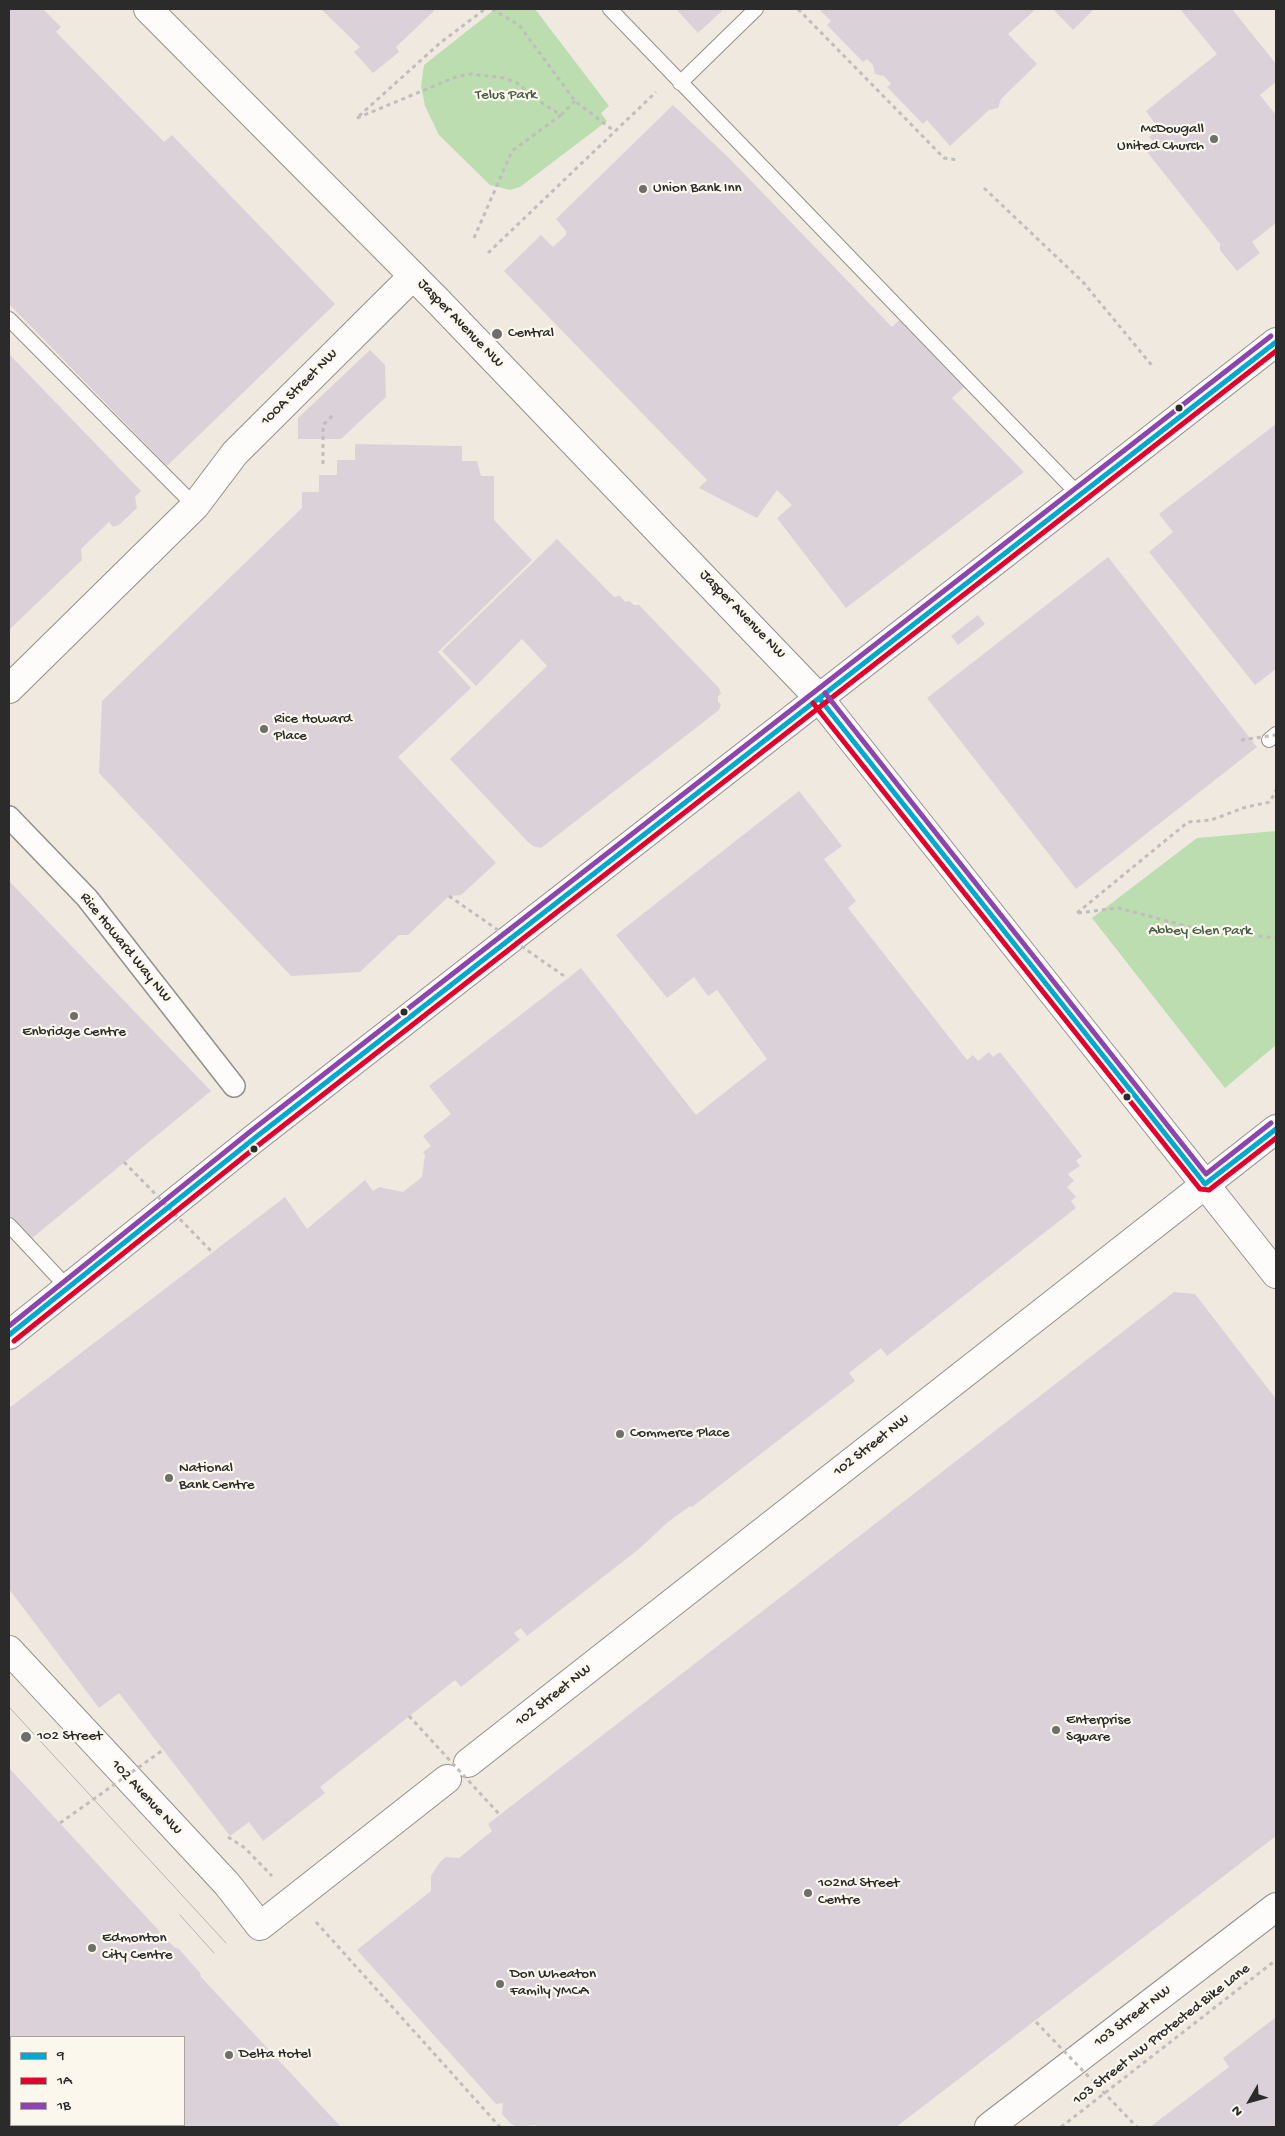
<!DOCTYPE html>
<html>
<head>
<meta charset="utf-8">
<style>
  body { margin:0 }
  #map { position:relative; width:1285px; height:2136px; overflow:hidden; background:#f0e9df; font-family:"Gochi Hand",sans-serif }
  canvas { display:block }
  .frame { position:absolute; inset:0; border:10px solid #2b2b2b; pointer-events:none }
  .legend { position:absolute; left:10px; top:2036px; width:175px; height:90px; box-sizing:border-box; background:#fbf7ec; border:1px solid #a8a59f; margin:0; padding:6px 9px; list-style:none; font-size:15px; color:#2b2b2b }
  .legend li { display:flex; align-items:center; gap:10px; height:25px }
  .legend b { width:25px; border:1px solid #a8a59f }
  .north { position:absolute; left:1225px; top:2076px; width:50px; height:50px; -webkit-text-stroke:4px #fbf7ec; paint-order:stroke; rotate:232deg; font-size:14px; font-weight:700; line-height:20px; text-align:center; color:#2b2b2b }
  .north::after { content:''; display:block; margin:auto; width:18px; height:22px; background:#2b2b2b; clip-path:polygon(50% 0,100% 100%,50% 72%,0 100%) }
</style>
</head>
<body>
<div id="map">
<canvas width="1285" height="2136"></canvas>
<div class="frame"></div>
<ul class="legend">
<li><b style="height:6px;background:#00a9ce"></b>9</li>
<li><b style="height:6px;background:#e4002b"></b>1A</li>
<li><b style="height:6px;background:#8e44ad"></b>1B</li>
</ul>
<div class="north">N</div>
</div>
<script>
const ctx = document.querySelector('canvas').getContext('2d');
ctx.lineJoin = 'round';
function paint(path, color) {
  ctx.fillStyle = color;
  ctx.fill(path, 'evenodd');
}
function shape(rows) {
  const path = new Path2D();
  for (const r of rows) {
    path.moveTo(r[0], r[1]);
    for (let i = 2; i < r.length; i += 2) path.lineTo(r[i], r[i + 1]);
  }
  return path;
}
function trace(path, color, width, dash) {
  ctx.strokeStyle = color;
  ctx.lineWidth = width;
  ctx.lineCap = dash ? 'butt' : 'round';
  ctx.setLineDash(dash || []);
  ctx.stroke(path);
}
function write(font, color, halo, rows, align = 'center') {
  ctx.font = font + ' "Gochi Hand",sans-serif';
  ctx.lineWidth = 4.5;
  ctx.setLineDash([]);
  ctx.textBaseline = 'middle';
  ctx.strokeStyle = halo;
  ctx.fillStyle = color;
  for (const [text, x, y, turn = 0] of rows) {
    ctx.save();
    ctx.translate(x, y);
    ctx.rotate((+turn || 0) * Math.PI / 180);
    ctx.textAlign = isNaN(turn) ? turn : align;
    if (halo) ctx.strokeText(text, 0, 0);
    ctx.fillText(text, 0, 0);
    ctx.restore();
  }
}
const green = shape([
  [495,9,535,9,609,106,601,113,607,121,520,187,510,190,490,185,439,135,425,106,421,86,424,65],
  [1276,831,1276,1045,1225,1088,1092,918,1197,838]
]);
const building = shape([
  [9,9,43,9,61,27,56,32,164,142,172,135,335,304,167,466,9,304],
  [321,9,436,9,396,47,399,52,373,73,354,52,360,47],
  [676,9,724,9,698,33],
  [819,9,1036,9,1008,34,1037,64,1001,99,998,108,989,110,950,146,927,120,923,124,887,87,891,84,884,76,875,74,873,65,867,59,863,62,827,25,831,21],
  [1053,9,1094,9,1073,30],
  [1180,9,1232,9,1276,64,1276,82,1260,95,1276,115,1276,223,1252,242,1260,253,1237,271,1220,250,1220,244,1144,148,1153,141,1149,137,1159,129,1146,111,1217,54],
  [673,105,730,159,892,327,899,320,964,387,952,398,1024,472,846,608,777,518,792,505,777,490,757,518,699,488,707,480,504,271,541,235,553,247,566,235,566,231,556,219],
  [370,350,385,365,386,397,341,439,298,439,298,418],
  [9,354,141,491,135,497,137,508,119,525,113,527,109,522,81,549,82,560,9,630],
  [1276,424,1276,669,1255,685,1149,552,1173,532,1159,514],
  [355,444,462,446,462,461,477,461,481,476,494,476,494,520,532,560,438,652,471,688,398,757,496,863,461,895,449,896,408,935,399,935,360,972,291,976,99,773,102,701,302,508,302,492,319,492,319,475,337,475,337,460,355,460],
  [557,539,614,597,620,596,625,602,629,601,634,605,639,605,719,688,721,694,718,696,718,702,721,704,719,710,541,848,533,846,527,841,450,759,547,666,522,639,476,686,442,651],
  [1108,557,1257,747,1076,889,927,698],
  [978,615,985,624,958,645,951,636],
  [799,791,842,846,824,859,856,901,848,908,967,1060,973,1055,978,1061,989,1052,993,1057,1000,1052,1082,1156,1076,1161,1080,1166,1068,1174,1074,1181,1067,1187,1076,1197,1071,1201,1076,1208,887,1356,881,1348,849,1373,855,1381,692,1507,690,1506,668,1522,639,1549,527,1636,521,1628,514,1633,520,1640,461,1687,455,1680,320,1787,325,1793,263,1841,249,1822,230,1836,119,1693,99,1708,9,1589,9,1408,285,1197,307,1229,365,1180,373,1191,379,1187,403,1192,422,1177,425,1155,423,1152,431,1146,423,1136,451,1114,429,1086,581,968,696,1115,767,1059,717,990,708,996,694,977,667,998,616,935],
  [9,881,211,1091,31,1239,9,1216],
  [1174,1292,1195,1294,1276,1399,1276,1836,896,2127,537,2127,535,2125,518,2127,511,2124,502,2114,503,2103,496,2104,357,1950,431,1891,431,1876,440,1862,446,1857,459,1858,492,1831,488,1824],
  [9,1768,174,1947,179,1949,200,1973,201,1977,341,2127,9,2127],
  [11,2037,184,2037,184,2125,11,2125],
  [1276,2017,1276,2127,1150,2127,1229,2067,1223,2058]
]);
const path = shape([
  [492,9,519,25,575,101,614,131],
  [798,9,944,158,958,160],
  [561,115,575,101],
  [359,116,440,43,485,9],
  [357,118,458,76,471,74,504,78,517,83,539,101,561,115,512,151,474,238],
  [984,188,1083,282,1154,368],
  [488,253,656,92],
  [323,464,323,425,333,415],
  [1077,913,1188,822,1211,820,1246,807,1270,802,1276,790],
  [1078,913,1119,908,1197,929,1276,938],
  [228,1837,245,1848,272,1876],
  [316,1922,500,2127],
  [1061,2127,1276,1960]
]);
const service = shape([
  [610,9,1079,495],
  [680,83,756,9],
  [9,319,195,506],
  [1269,740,1276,734],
  [9,1225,68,1288]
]);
const pedestrian = shape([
  [9,817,87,898,234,1086]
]);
const minor = shape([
  [9,689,195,506,235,453,413,276],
  [9,1650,227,1884,260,1926,447,1779],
  [468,1763,1276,1129]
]);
const tertiary = shape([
  [989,2127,1276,1907]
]);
const secondary = shape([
  [148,9,437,300,819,698,1276,1274],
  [9,1335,256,1137,1276,342]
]);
const tram = shape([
  [9,1707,226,1943],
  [180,1915,214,1953]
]);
const pathBridge = shape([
  [1241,740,1276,735],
  [449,896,567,978],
  [124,1162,212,1252],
  [409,1716,500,1815],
  [60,1823,163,1750],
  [1036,2022,1137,2127]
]);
const bus1 = shape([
  [819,698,1205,1184,1276,1129],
  [9,1335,256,1137,1276,342]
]);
const bus2 = shape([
  [813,703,1200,1189,1209,1190,1276,1138],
  [14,1341,261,1143,1276,351]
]);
const bus3 = shape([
  [825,693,1206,1174,1271,1123],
  [9,1326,251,1131,1271,336]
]);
const markers = [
  [1214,139,5,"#706e6a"],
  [643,189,5,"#706e6a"],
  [497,334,6,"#706e6a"],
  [1179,408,4.5,"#2b2b2b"],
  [264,729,5,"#706e6a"],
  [404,1012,4.5,"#2b2b2b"],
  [74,1016,5,"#706e6a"],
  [1127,1097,4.5,"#2b2b2b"],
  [254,1149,4.5,"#2b2b2b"],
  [620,1434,5,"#706e6a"],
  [169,1478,5,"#706e6a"],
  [1056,1730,5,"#706e6a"],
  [26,1737,6,"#706e6a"],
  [808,1893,5,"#706e6a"],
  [92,1948,5,"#706e6a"],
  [500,1984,5,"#706e6a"],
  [229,2055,5,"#706e6a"]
];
const parkNames = [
  ["Telus Park",506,96],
  ["Abbey Glen Park",1200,932]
];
const poiNames = [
  ["McDougall",1204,130,"right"],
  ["United Church",1204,147,"right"],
  ["Union Bank Inn",653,189],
  ["Central",508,334],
  ["Rice Howard",274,720],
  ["Place",274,737],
  ["Enbridge Centre",74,1033,"center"],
  ["Commerce Place",630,1434],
  ["National",179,1469],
  ["Bank Centre",179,1486],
  ["Enterprise",1066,1721],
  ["Square",1066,1738],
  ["102 Street",37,1737],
  ["102nd Street",818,1884],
  ["Centre",818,1901],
  ["Edmonton",102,1939],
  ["City Centre",102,1956],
  ["Don Wheaton",510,1975],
  ["Family YMCA",510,1992],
  ["Delta Hotel",239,2055]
];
const streetNames = [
  ["Jasper Avenue NW",460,324,46],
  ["100A Street NW",300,388,-45],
  ["Jasper Avenue NW",742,615,46],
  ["Rice Howard Way NW",125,948,51],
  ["102 Street NW",872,1446,-38],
  ["102 Street NW",554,1696,-38],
  ["102 Avenue NW",146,1798,47],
  ["103 Street NW",1133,2017,-37],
  ["103 Street NW Protected Bike Lane",1162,2035,-38]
];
paint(green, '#bcddb0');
paint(building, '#dbd2d9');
trace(service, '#94908b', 16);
trace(pedestrian, '#94908b', 24);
trace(minor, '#94908b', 30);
trace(tertiary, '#94908b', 30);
trace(secondary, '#94908b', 30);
trace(path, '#bfbebc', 3, [4, 4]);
trace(service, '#fdfcfa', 14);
trace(pedestrian, '#fdfcfa', 21);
trace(minor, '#fdfcfa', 28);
trace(tertiary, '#fdfcfa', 28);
trace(secondary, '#fdfcfa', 28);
trace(tram, '#b4b3b2', 1);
trace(pathBridge, '#bfbebc', 3, [4, 4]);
trace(bus1, '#00a9ce', 5);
trace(bus2, '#e4002b', 5);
trace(bus3, '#8e44ad', 5);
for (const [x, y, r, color] of markers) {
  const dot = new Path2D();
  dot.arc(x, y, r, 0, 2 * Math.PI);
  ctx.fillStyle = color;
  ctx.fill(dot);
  trace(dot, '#fbf7ec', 2);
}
write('15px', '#4a5d48', '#fbf7ec', parkNames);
write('15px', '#2b2b2b', '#fbf7ec', poiNames, 'left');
write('15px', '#2b2b2b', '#fbf7ec', streetNames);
</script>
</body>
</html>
